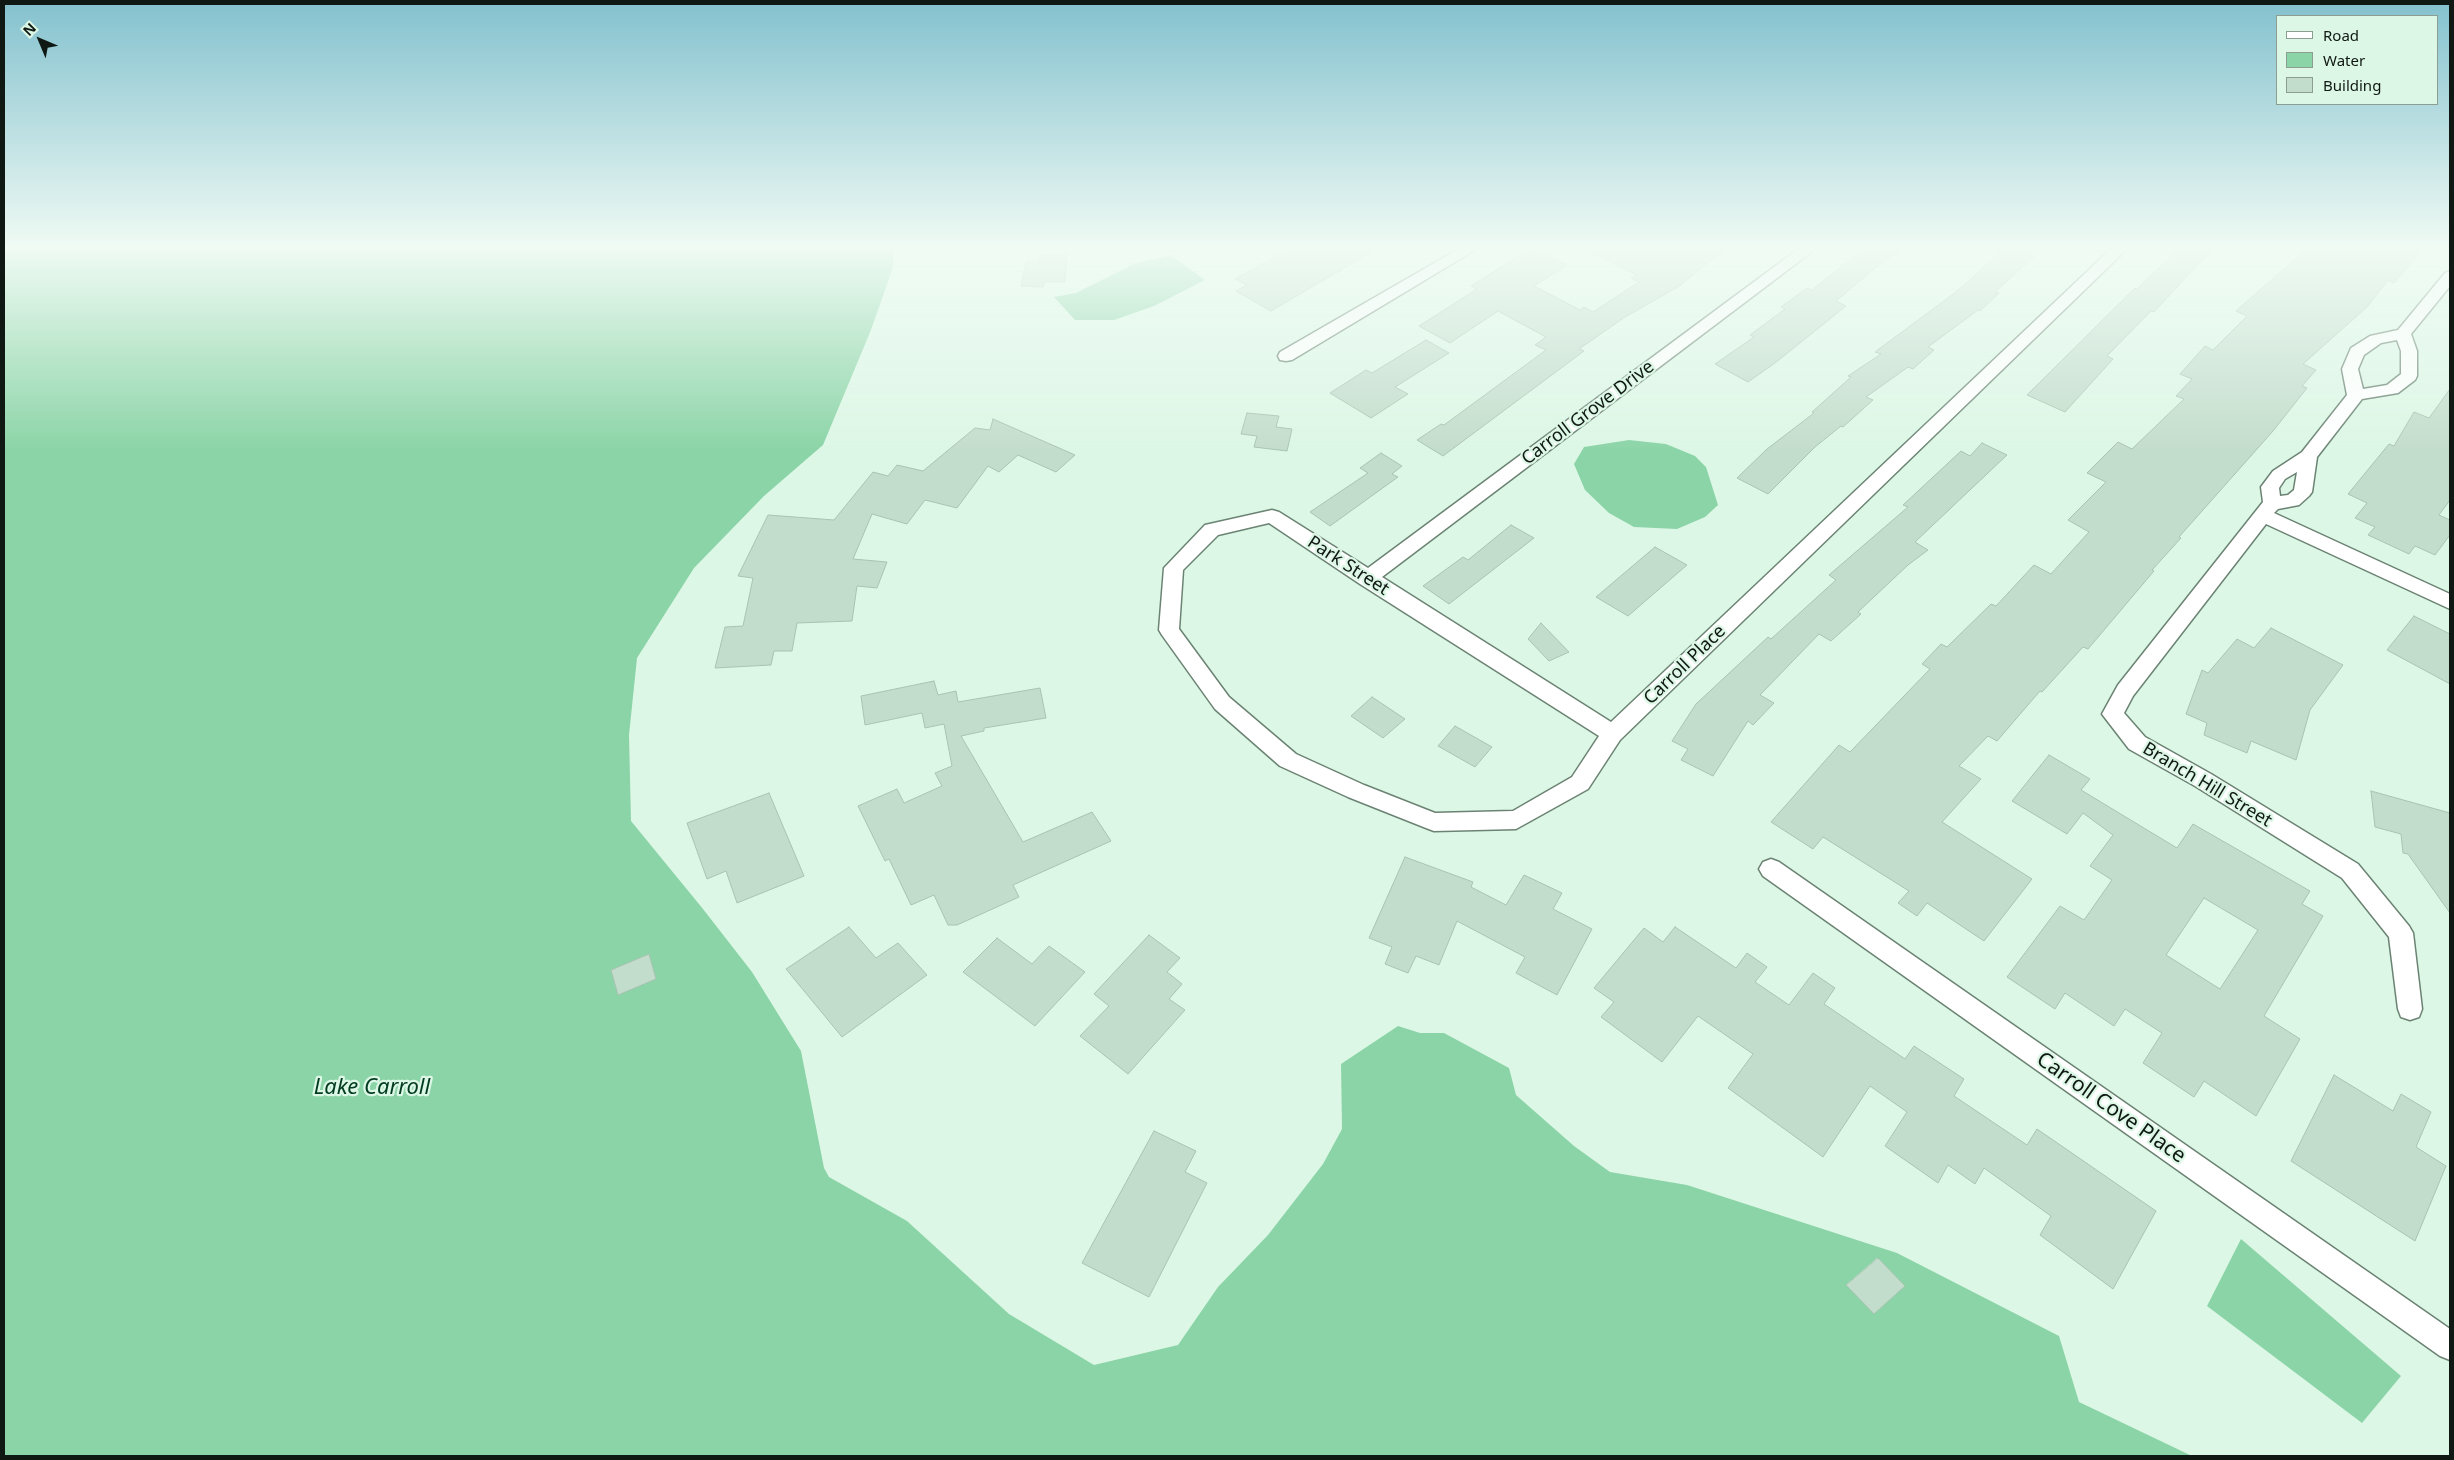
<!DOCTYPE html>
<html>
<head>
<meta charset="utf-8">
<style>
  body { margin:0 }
  #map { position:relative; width:2454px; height:1460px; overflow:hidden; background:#ddf7e6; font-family:"Noto Sans",sans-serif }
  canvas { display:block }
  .frame { position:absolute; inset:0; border:5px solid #0f1812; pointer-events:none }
  .legend { position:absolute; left:2276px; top:15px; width:162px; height:90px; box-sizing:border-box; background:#ddf7e6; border:1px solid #8b9e91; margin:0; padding:6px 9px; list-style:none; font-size:15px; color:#0f1812 }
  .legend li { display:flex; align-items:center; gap:10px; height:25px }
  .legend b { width:25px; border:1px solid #8b9e91 }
  .north { position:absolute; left:15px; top:15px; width:50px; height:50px; -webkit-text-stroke:4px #ddf7e6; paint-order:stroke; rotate:315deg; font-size:14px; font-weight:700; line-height:20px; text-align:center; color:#0f1812 }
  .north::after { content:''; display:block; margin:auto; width:18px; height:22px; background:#0f1812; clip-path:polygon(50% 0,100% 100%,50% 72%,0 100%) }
</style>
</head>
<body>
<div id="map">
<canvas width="2454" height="1460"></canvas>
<div class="frame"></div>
<ul class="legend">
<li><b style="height:6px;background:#fff"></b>Road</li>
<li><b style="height:14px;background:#8bd4a7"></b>Water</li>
<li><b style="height:14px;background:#c3ddcc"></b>Building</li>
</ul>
<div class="north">N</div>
</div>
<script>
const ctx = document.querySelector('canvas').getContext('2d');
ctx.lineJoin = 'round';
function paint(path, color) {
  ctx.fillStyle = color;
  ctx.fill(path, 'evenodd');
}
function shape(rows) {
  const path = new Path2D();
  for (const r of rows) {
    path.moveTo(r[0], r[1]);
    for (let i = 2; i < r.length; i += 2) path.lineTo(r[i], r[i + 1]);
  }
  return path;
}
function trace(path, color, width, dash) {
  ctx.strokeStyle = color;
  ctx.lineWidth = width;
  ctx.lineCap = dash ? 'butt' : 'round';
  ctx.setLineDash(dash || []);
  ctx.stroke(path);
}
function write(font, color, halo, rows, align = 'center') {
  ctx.font = font + ' "Noto Sans",sans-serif';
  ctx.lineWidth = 4.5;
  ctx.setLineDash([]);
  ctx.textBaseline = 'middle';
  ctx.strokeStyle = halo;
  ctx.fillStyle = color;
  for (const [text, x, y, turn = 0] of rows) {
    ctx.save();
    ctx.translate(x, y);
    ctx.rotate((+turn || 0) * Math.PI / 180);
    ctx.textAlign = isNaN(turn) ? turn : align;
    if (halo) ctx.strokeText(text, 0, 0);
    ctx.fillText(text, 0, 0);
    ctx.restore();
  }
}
const water = shape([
  [4,247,893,247,893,267,871,330,823,445,764,496,694,568,637,658,629,735,631,821,703,909,752,972,801,1051,824,1168,829,1177,907,1221,1009,1314,1094,1365,1178,1345,1218,1287,1268,1235,1323,1164,1342,1129,1341,1064,1398,1026,1420,1033,1444,1033,1509,1068,1516,1095,1574,1146,1610,1172,1687,1185,1897,1253,2059,1336,2079,1402,2192,1456,4,1456],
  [1877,1258,1905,1286,1847,1284],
  [1171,255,1205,280,1154,306,1114,320,1075,320,1054,297,1076,293,1136,263],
  [1629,440,1666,444,1695,456,1706,467,1718,505,1705,517,1677,529,1634,527,1609,513,1585,490,1574,464,1584,447],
  [2241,1239,2401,1376,2362,1423,2207,1306]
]);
const building = shape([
  [1293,247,1380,247,1271,311,1236,291,1247,285,1235,279,1293,247],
  [1580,247,1728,247,1678,287,1625,317,1579,349,1584,351,1443,456,1417,440,1441,424,1444,425,1546,350,1535,345,1546,337,1498,311,1450,343,1419,326,1477,289,1471,286,1531,248,1567,265,1534,286,1580,310,1584,307,1593,312,1639,282,1631,278,1637,275,1580,247],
  [1866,247,1906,247,1874,269,1836,301,1846,306,1775,363,1748,382,1715,364,1754,337,1750,335,1785,309,1781,307,1807,288,1812,290,1866,247],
  [1995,247,2045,247,1995,292,1999,293,1980,311,1978,310,1928,347,1934,350,1913,369,1908,367,1866,397,1873,400,1843,427,1841,426,1815,447,1768,494,1737,478,1767,449,1814,413,1812,412,1851,377,1848,376,1881,354,1875,352,1956,292,1997,255,1995,247],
  [2181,247,2214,247,2154,312,2151,311,2107,356,2113,359,2065,412,2027,395,2135,288,2137,289,2181,247],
  [2309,247,2425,247,2394,283,2388,280,2367,307,2303,364,2316,370,2302,386,2307,388,2273,431,2179,537,2181,538,2152,570,2154,571,2088,649,2083,647,2042,692,2040,691,1997,741,1988,736,1959,766,1981,779,1942,822,2032,879,1984,941,1927,903,1917,916,1898,903,1909,891,1823,837,1813,849,1771,822,1839,745,1850,752,1930,669,1922,664,1941,644,1947,647,1991,604,1996,606,2034,565,2051,574,2089,532,2068,520,2106,482,2087,473,2118,442,2132,449,2184,399,2176,396,2192,379,2180,374,2205,346,2213,350,2247,316,2236,311,2309,247],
  [1067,254,1065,282,1044,282,1043,287,1021,286,1026,262,1039,261,1040,255,1067,254],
  [1426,340,1449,353,1395,387,1408,394,1371,418,1330,393,1366,370,1372,373,1426,340],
  [2450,389,2450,500,2439,515,2450,520,2450,535,2435,555,2415,546,2409,554,2368,535,2375,527,2355,518,2367,503,2348,494,2389,444,2394,446,2414,412,2429,418,2450,389],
  [1247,413,1279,416,1276,427,1292,429,1287,451,1254,447,1257,436,1241,434,1247,413],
  [993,419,1075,455,1056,472,1018,455,999,472,988,466,957,508,925,500,907,524,872,514,853,559,887,562,877,588,857,586,852,621,797,623,792,651,774,651,771,665,715,668,725,627,743,626,753,578,738,576,768,515,834,520,873,472,888,476,897,465,923,471,975,428,990,430,993,419],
  [1982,443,2007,455,1915,542,1928,550,1908,565,1858,612,1861,614,1831,641,1819,634,1760,695,1774,703,1753,725,1748,721,1713,776,1681,760,1688,749,1672,741,1696,704,1768,637,1771,639,1836,580,1829,575,1908,507,1903,505,1961,451,1970,456,1982,443],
  [1381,453,1402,466,1392,474,1398,477,1330,526,1310,512,1368,473,1360,468,1381,453],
  [1511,525,1534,538,1449,604,1423,586,1463,557,1468,560,1511,525],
  [1655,547,1687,565,1628,616,1596,597,1655,547],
  [2414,616,2450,634,2450,684,2387,650,2414,616],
  [1541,623,1569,652,1549,661,1528,639,1541,623],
  [2271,628,2343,665,2310,710,2296,760,2251,741,2247,753,2204,735,2207,723,2186,714,2202,670,2208,673,2237,639,2254,648,2271,628],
  [934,681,938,695,956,691,958,702,1040,688,1046,718,984,728,984,731,961,736,1023,842,1092,812,1111,841,1013,885,1019,897,957,925,948,925,934,895,911,905,889,859,885,861,858,806,897,789,904,803,942,786,935,773,952,766,944,724,925,728,922,713,865,725,861,696,934,681],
  [1372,697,1405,719,1383,738,1351,716,1372,697],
  [1455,726,1492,747,1475,767,1438,746,1455,726],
  [2049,755,2090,779,2081,790,2177,848,2193,824,2310,891,2302,904,2323,916,2264,1016,2300,1039,2256,1116,2204,1081,2194,1097,2143,1063,2162,1033,2125,1009,2114,1026,2065,993,2055,1009,2007,977,2060,906,2084,920,2112,880,2090,866,2113,835,2083,813,2067,834,2012,801,2049,755],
  [2204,898,2258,930,2220,989,2166,955,2204,898],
  [2371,791,2450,813,2450,913,2408,854,2403,853,2401,834,2375,827,2371,791],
  [769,793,804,876,737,903,726,871,707,879,687,823,769,793],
  [1405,857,1473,882,1471,887,1506,905,1524,875,1562,893,1553,909,1592,929,1557,995,1516,973,1525,957,1457,921,1439,965,1416,956,1408,973,1385,964,1392,947,1369,938,1405,857],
  [849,927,876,958,898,943,927,975,842,1037,786,969,849,927],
  [1675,927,1736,968,1747,953,1767,967,1755,982,1789,1005,1813,973,1835,988,1824,1004,1905,1059,1914,1046,1964,1079,1954,1096,2027,1145,2037,1129,2156,1211,2113,1289,2040,1235,2051,1216,1984,1168,1975,1184,1948,1165,1938,1183,1885,1146,1907,1112,1870,1086,1823,1157,1728,1088,1753,1054,1698,1016,1662,1062,1601,1017,1614,1002,1594,988,1644,928,1663,942,1675,927],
  [1149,935,1180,958,1167,972,1182,984,1169,999,1185,1010,1128,1074,1080,1036,1109,1006,1094,994,1149,935],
  [997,938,1032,964,1049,946,1085,972,1035,1026,963,972,997,938],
  [649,954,656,979,618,995,611,970,649,954],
  [2334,1075,2393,1111,2401,1094,2431,1112,2416,1147,2446,1166,2415,1241,2291,1161,2334,1075],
  [1154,1131,1196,1151,1185,1172,1207,1183,1149,1297,1082,1263,1154,1131],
  [1878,1258,1905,1286,1874,1314,1846,1285,1878,1258]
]);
const minor = shape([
  [1462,247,1480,247,1292,360,1286,361,1280,360,1278,356,1280,352,1462,247],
  [1801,247,1818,247,1382,577,1611,722,2113,247,2129,247,1620,740,1588,789,1516,829,1434,831,1426,828,1348,797,1280,766,1215,709,1162,635,1159,630,1164,568,1205,525,1272,510,1279,512,1368,568,1801,247],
  [1269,523,1360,584,1599,736,1572,777,1513,811,1435,813,1364,785,1296,754,1229,697,1179,629,1183,570,1218,535,1269,523],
  [2450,271,2450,286,2411,334,2417,351,2417,376,2415,380,2398,393,2362,399,2317,457,2312,492,2309,496,2299,505,2278,509,2274,513,2450,594,2450,609,2266,524,2133,696,2124,713,2145,737,2211,774,2358,864,2409,926,2413,933,2422,1009,2419,1017,2410,1020,2401,1017,2398,1009,2389,937,2342,878,2195,786,2129,749,2102,714,2118,685,2263,502,2261,487,2273,471,2302,452,2347,395,2342,369,2351,348,2370,336,2398,330,2445,273,2450,271],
  [2397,340,2401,351,2401,374,2387,385,2363,389,2358,369,2364,355,2381,343,2397,340],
  [2297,472,2294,490,2288,495,2280,496,2279,488,2285,479,2297,472],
  [1771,859,1779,862,2450,1329,2450,1360,2440,1356,1763,876,1759,869,1763,862,1771,859]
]);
const streetNames = [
  ["Carroll Grove Drive",1588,413,-37],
  ["Park Street",1348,566,33],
  ["Carroll Place",1685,665,-44],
  ["Branch Hill Street",2207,785,31]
];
const nearStreetnames = [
  ["Carroll Cove Place",2111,1108,35]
];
const nearWaternames = [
  ["Lake Carroll",372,1088]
];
paint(water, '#8bd4a7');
paint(building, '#c3ddcc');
trace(building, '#a9c3b2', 1);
trace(minor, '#6b8373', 3);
paint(minor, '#fff');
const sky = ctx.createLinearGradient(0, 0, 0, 451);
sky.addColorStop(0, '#83c1ce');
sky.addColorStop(0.55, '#f0fbf4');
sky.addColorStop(1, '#f0fbf400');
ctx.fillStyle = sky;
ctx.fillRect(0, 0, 2454, 451);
write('18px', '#0f1812', '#ddf7e6', streetNames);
write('21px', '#0f1812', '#ddf7e6', nearStreetnames);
write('italic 22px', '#003b1f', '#ddf7e6', nearWaternames);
</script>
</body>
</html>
